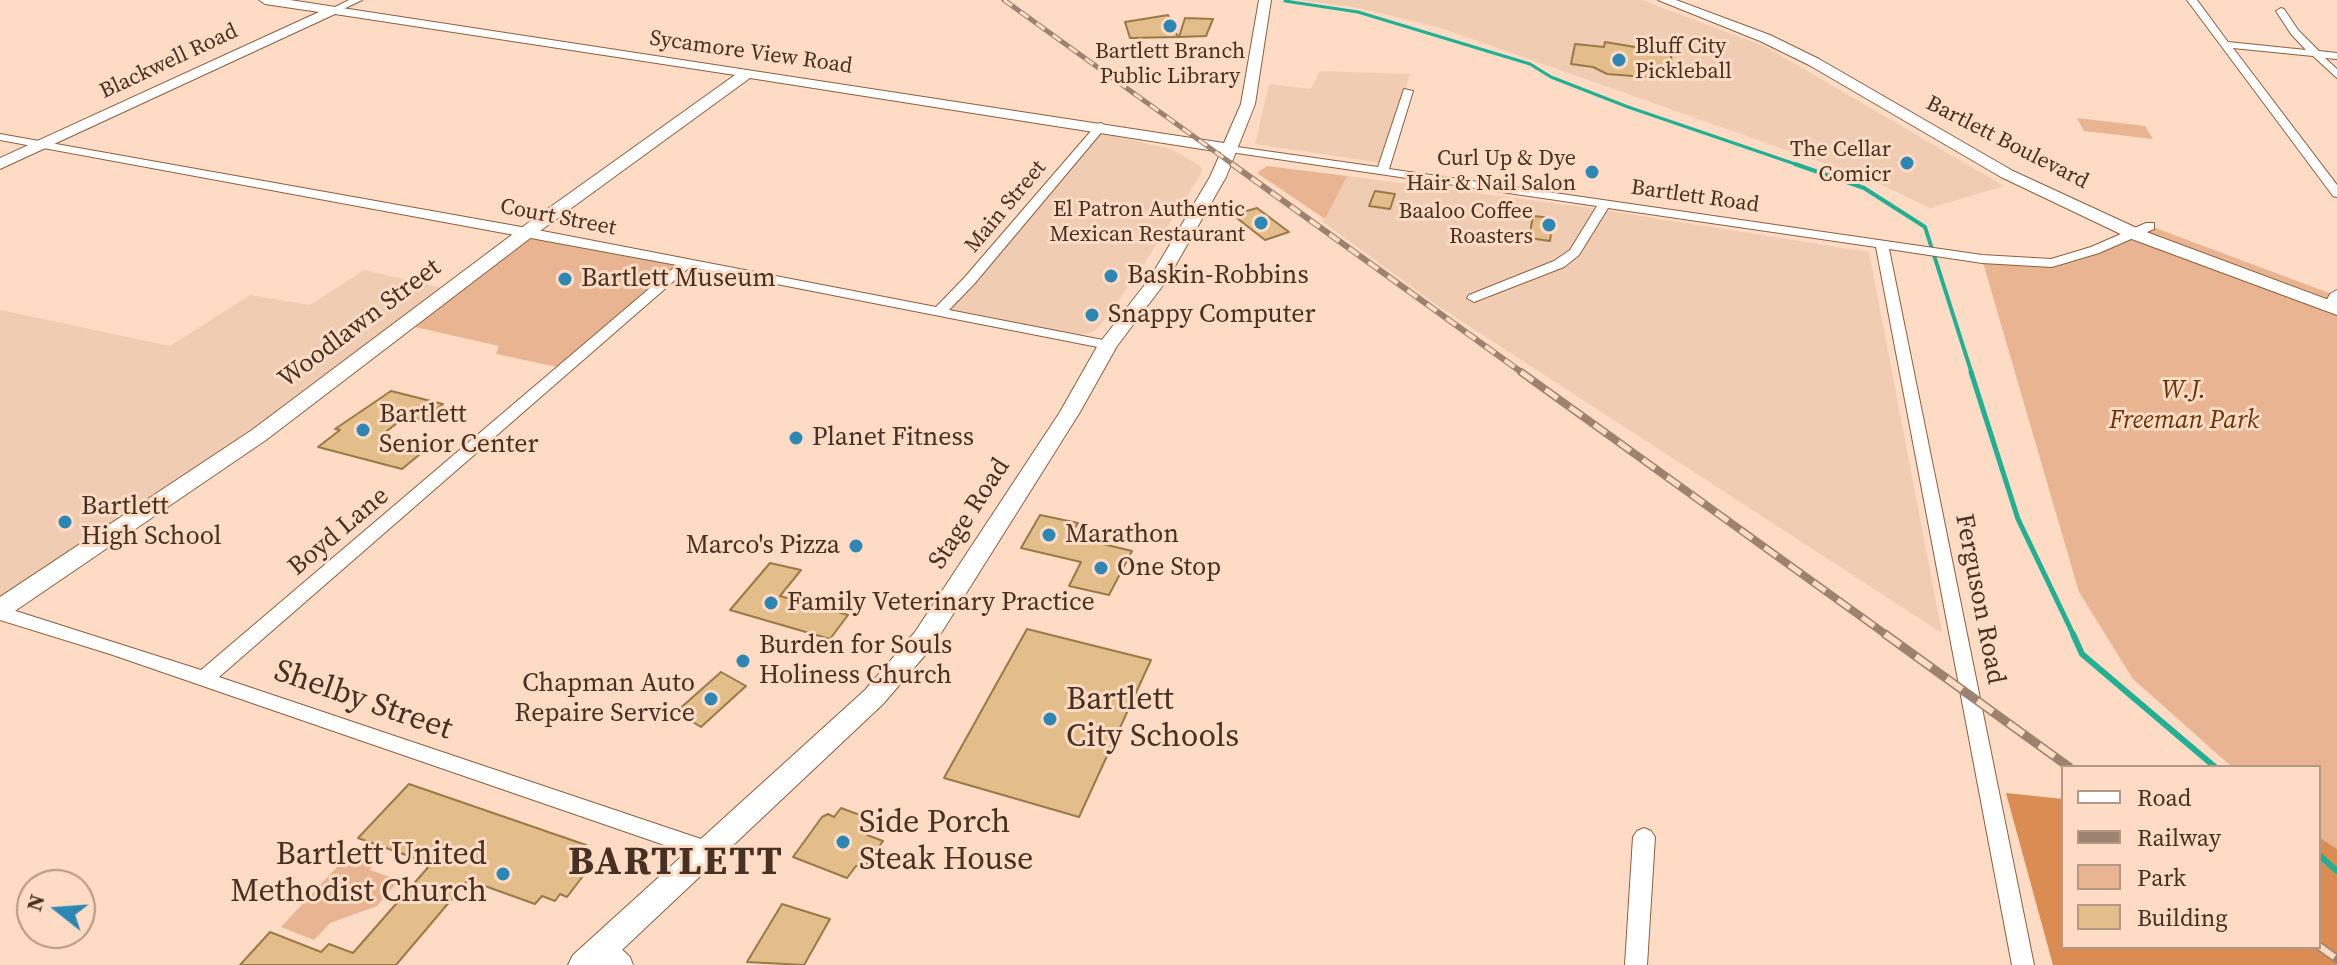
<!DOCTYPE html>
<html>
<head>
<meta charset="utf-8">
<style>
  body { margin:0 }
  #map { position:relative; width:2337px; height:965px; overflow:hidden; background:#fddbc5; font-family:"Source Serif 4",serif }
  canvas { display:block }
  .legend { position:absolute; left:2061px; top:765px; width:260px; height:184px; box-sizing:border-box; background:#fddbc5; border:2px solid #b49784; margin:0; padding:10px 14px; list-style:none; font-size:24px; color:#473122 }
  .legend li { display:flex; align-items:center; gap:16px; height:40px }
  .legend b { width:40px; border:2px solid #b49784 }
  .north { position:absolute; left:16px; top:869px; width:80px; height:80px; box-sizing:border-box; background:#fddbc5; border:2px solid #b49784; border-radius:50%; rotate:287deg; font-size:22px; font-weight:700; line-height:32px; text-align:center; color:#473122 }
  .north::after { content:''; display:block; margin:auto; width:28px; height:36px; background:#2d87b5; clip-path:polygon(50% 0,100% 100%,50% 72%,0 100%) }
</style>
</head>
<body>
<div id="map">
<canvas width="2337" height="965"></canvas>
<ul class="legend">
<li><b style="height:10px;background:#fff"></b>Road</li>
<li><b style="height:10px;background:#9e8270"></b>Railway</li>
<li><b style="height:22px;background:#e8b491"></b>Park</li>
<li><b style="height:22px;background:#e4be8a"></b>Building</li>
</ul>
<div class="north">N</div>
</div>
<script>
const ctx = document.querySelector('canvas').getContext('2d');
ctx.lineJoin = 'round';
function paint(path, color) {
  ctx.fillStyle = color;
  ctx.fill(path, 'evenodd');
}
function shape(rows) {
  const path = new Path2D();
  for (const r of rows) {
    path.moveTo(r[0], r[1]);
    for (let i = 2; i < r.length; i += 2) path.lineTo(r[i], r[i + 1]);
  }
  return path;
}
function trace(path, color, width, dash) {
  ctx.strokeStyle = color;
  ctx.lineWidth = width;
  ctx.lineCap = dash ? 'butt' : 'round';
  ctx.setLineDash(dash || []);
  ctx.stroke(path);
}
function write(font, color, halo, rows, align = 'center') {
  ctx.font = font + ' "Source Serif 4",serif';
  ctx.lineWidth = 6;
  ctx.setLineDash([]);
  ctx.textBaseline = 'middle';
  ctx.strokeStyle = halo;
  ctx.fillStyle = color;
  for (const [text, x, y, turn = 0] of rows) {
    ctx.save();
    ctx.translate(x, y);
    ctx.rotate((+turn || 0) * Math.PI / 180);
    ctx.textAlign = isNaN(turn) ? turn : align;
    if (halo) ctx.strokeText(text, 0, 0);
    ctx.fillText(text, 0, 0);
    ctx.restore();
  }
}
const built = shape([
  [1299,0,1642,0,1766,47,2004,186,1930,208,1871,180,1438,27,1359,8],
  [1320,71,1410,74,1382,163,1255,144,1269,84,1311,89],
  [1100,133,1171,149,1199,165,1203,171,1142,267,1099,327,1090,333,1075,335,950,311],
  [1347,176,1591,208,1869,252,1942,633,1438,306,1323,222],
  [364,270,452,290,0,609,0,310,170,346,250,295,310,305]
]);
const green = shape([
  [2077,118,2145,126,2153,139,2084,131],
  [1267,166,1347,176,1325,219,1257,173],
  [2150,226,2337,296,2337,849,2319,837,2319,767,2232,767,2133,679,2079,592,1982,259,2052,263],
  [527,232,687,263,567,369,496,354,499,346,406,325],
  [351,852,376,861,370,870,399,880,377,906,330,923,314,940,281,927]
]);
const forest = shape([
  [2006,793,2063,799,2063,947,2319,947,2319,837,2337,849,2337,965,2053,965]
]);
const streamFar3 = shape([
  [1285,1,1358,12,1530,64,1551,77,1628,107,1801,166]
]);
const streamFar2 = shape([
  [1795,164,1864,188,1925,227,1972,374]
]);
const streamFar1 = shape([
  [1971,372,2018,519,2074,636]
]);
const stream = shape([
  [2073,634,2082,654,2215,767],
  [2319,855,2337,871]
]);
const building = shape([
  [1168,15,1178,37,1130,38,1125,22,1168,15],
  [1185,18,1213,19,1206,36,1179,37,1185,18],
  [1605,42,1671,53,1672,79,1607,74,1593,67,1571,64,1575,44,1604,47,1605,42],
  [1375,191,1395,194,1390,209,1369,206,1375,191],
  [1257,208,1289,232,1265,240,1233,215,1257,208],
  [1533,216,1553,218,1550,241,1529,238,1533,216],
  [391,391,443,404,423,420,406,416,378,438,425,450,402,469,318,447,340,430,335,429,391,391],
  [1040,515,1078,523,1070,536,1132,551,1109,595,1069,586,1081,562,1021,548,1040,515],
  [770,563,801,570,780,596,848,615,830,639,730,610,770,563],
  [1027,629,1151,660,1079,817,944,778,1027,629],
  [721,672,746,686,701,727,676,712,721,672],
  [409,784,586,845,579,855,590,859,584,866,589,868,567,897,560,894,555,901,542,896,535,904,468,880,396,965,240,965,270,932,321,952,329,944,353,953,431,864,358,838,409,784],
  [841,808,876,821,867,835,883,841,864,868,856,866,847,878,793,857,822,817,828,814,834,817,841,808],
  [782,904,830,919,804,965,747,962,782,904]
]);
const street = shape([
  [349,0,362,0,335,13,327,11,349,0],
  [2187,0,2197,0,2228,42,2306,50,2291,34,2276,11,2281,8,2284,9,2298,30,2319,51,2337,53,2337,59,2325,58,2337,69,2337,78,2313,56,2233,48,2337,185,2337,197,2333,196,2187,0],
  [1404,89,1413,91,1389,169,1982,255,2051,259,2091,247,2146,223,2154,223,2154,229,2099,253,2052,267,1982,263,1889,249,2034,965,2012,965,1876,247,1608,208,1579,255,1564,267,1474,302,1467,298,1469,295,1554,261,1570,250,1597,206,1230,152,1224,149,1230,146,1378,167,1404,89],
  [1101,123,1106,126,1105,128,975,283,949,310,1108,341,1115,345,1113,348,1108,349,690,267,219,677,713,843,716,850,713,857,705,859,110,654,0,620,0,606,201,670,677,265,0,140,0,134,527,228,936,307,965,277,1097,124,1101,123],
  [2337,290,2337,307,2330,311,2325,310,2323,307,2330,294,2337,290],
  [1644,828,1651,831,1655,837,1647,965,1625,965,1633,837,1637,831,1644,828],
  [604,937,612,940,630,957,633,965,606,965,593,947,596,940,604,937]
]);
const secondary = shape([
  [259,0,290,0,1224,143,1241,104,1259,0,1271,0,1255,104,1226,177,1167,280,1117,346,1080,412,933,646,883,704,606,965,568,965,573,955,865,690,915,632,1060,412,1098,345,1150,278,1210,177,1221,152,750,78,533,236,266,440,9,615,0,618,0,597,252,430,521,228,735,75,335,14,0,169,0,158,319,12,265,4,259,0],
  [1658,0,1676,0,1770,35,1819,59,2013,171,2141,230,2337,303,2337,315,2129,238,2001,177,1809,65,1760,41,1658,0]
]);
const railFar3 = shape([
  [1004,0,1235,166]
]);
const railFar2 = shape([
  [1232,164,1524,374]
]);
const railFar1 = shape([
  [1521,372,1888,636]
]);
const rail = shape([
  [1885,634,2069,767],
  [2319,946,2337,959]
]);
const markers = [
  [1170,26,8,"#2d87b5"],
  [1619,60,8,"#2d87b5"],
  [1907,163,8,"#2d87b5"],
  [1592,172,8,"#2d87b5"],
  [1261,223,8,"#2d87b5"],
  [1549,225,8,"#2d87b5"],
  [1111,276,8,"#2d87b5"],
  [565,279,8,"#2d87b5"],
  [1092,315,8,"#2d87b5"],
  [363,430,8,"#2d87b5"],
  [796,438,8,"#2d87b5"],
  [65,522,8,"#2d87b5"],
  [1049,535,8,"#2d87b5"],
  [856,546,8,"#2d87b5"],
  [1101,568,8,"#2d87b5"],
  [771,603,8,"#2d87b5"],
  [743,661,8,"#2d87b5"],
  [711,699,8,"#2d87b5"],
  [1050,719,8,"#2d87b5"],
  [843,842,8,"#2d87b5"],
  [503,874,8,"#2d87b5"]
];
const farPoinames = [
  ["Bluff City",1635,47,"left"],
  ["Pickleball",1635,72,"left"],
  ["Bartlett Branch",1170,52,"center"],
  ["Public Library",1170,77,"center"],
  ["The Cellar",1891,150],
  ["Comicr",1891,175],
  ["Curl Up & Dye",1576,159],
  ["Hair & Nail Salon",1576,184],
  ["El Patron Authentic",1245,210],
  ["Mexican Restaurant",1245,235],
  ["Baaloo Coffee",1533,212],
  ["Roasters",1533,237]
];
const farStreetnames = [
  ["Sycamore View Road",751,53,8],
  ["Blackwell Road",169,62,-25],
  ["Bartlett Boulevard",2007,143,27],
  ["Bartlett Road",1695,197,8],
  ["Main Street",1006,207,-50],
  ["Court Street",558,218,11]
];
const poiNames = [
  ["Baskin-Robbins",1127,276],
  ["Bartlett Museum",581,279],
  ["Snappy Computer",1108,315],
  ["Bartlett",379,415],
  ["Senior Center",379,445],
  ["Planet Fitness",812,438],
  ["Bartlett",81,507],
  ["High School",81,537],
  ["Marathon",1065,535],
  ["Marco's Pizza",840,546,"right"],
  ["One Stop",1117,568],
  ["Family Veterinary Practice",787,603],
  ["Burden for Souls",759,646],
  ["Holiness Church",759,676],
  ["Chapman Auto",695,684,"right"],
  ["Repaire Service",695,714,"right"]
];
const streetNames = [
  ["Woodlawn Street",360,324,-37],
  ["Stage Road",970,514,-57],
  ["Boyd Lane",339,532,-40],
  ["Ferguson Road",1979,599,79]
];
const parkNames = [
  ["W.J.",2184,391],
  ["Freeman Park",2184,421]
];
const nearStreetnames = [
  ["Shelby Street",363,701,19]
];
const nearPoinames = [
  ["Bartlett",1066,701],
  ["City Schools",1066,738],
  ["Side Porch",859,824],
  ["Steak House",859,861],
  ["Bartlett United",487,856,"right"],
  ["Methodist Church",487,893,"right"]
];
const nearDistrictnames = [
  ["BARTLETT",676,864]
];
paint(built, '#f0ccb3');
paint(green, '#e8b491');
paint(forest, '#da8c52');
trace(streamFar3, '#21b094', 3);
trace(streamFar2, '#21b094', 4);
trace(streamFar1, '#21b094', 5);
trace(stream, '#21b094', 6);
paint(building, '#e4be8a');
trace(building, '#9b7946', 2);
trace(street, '#8f5f3c', 2);
trace(secondary, '#8f5f3c', 2);
paint(street, '#fff');
paint(secondary, '#fff');
trace(railFar3, '#9e8270', 5);
trace(railFar2, '#9e8270', 6);
trace(railFar1, '#9e8270', 8);
trace(rail, '#9e8270', 9);
trace(railFar3, '#fddbc5', 3, [10]);
trace(railFar2, '#fddbc5', 4, [12]);
trace(railFar1, '#fddbc5', 5, [15]);
trace(rail, '#fddbc5', 6, [19]);
for (const [x, y, r, color] of markers) {
  const dot = new Path2D();
  dot.arc(x, y, r, 0, 2 * Math.PI);
  ctx.fillStyle = color;
  ctx.fill(dot);
  trace(dot, '#fddbc5', 3);
}
write('22px', '#473122', '#fddbc5', farPoinames, 'right');
write('22px', '#473122', '#fddbc5', farStreetnames);
write('26px', '#473122', '#fddbc5', poiNames, 'left');
write('26px', '#473122', '#fddbc5', streetNames);
write('italic 26px', '#683507', '#fddbc5', parkNames);
write('32px', '#473122', '#fddbc5', nearStreetnames);
write('32px', '#473122', '#fddbc5', nearPoinames, 'left');
ctx.letterSpacing = '2px';
write('bold 40px', '#473122', '#fddbc5', nearDistrictnames);
ctx.letterSpacing = '0px';
</script>
</body>
</html>
